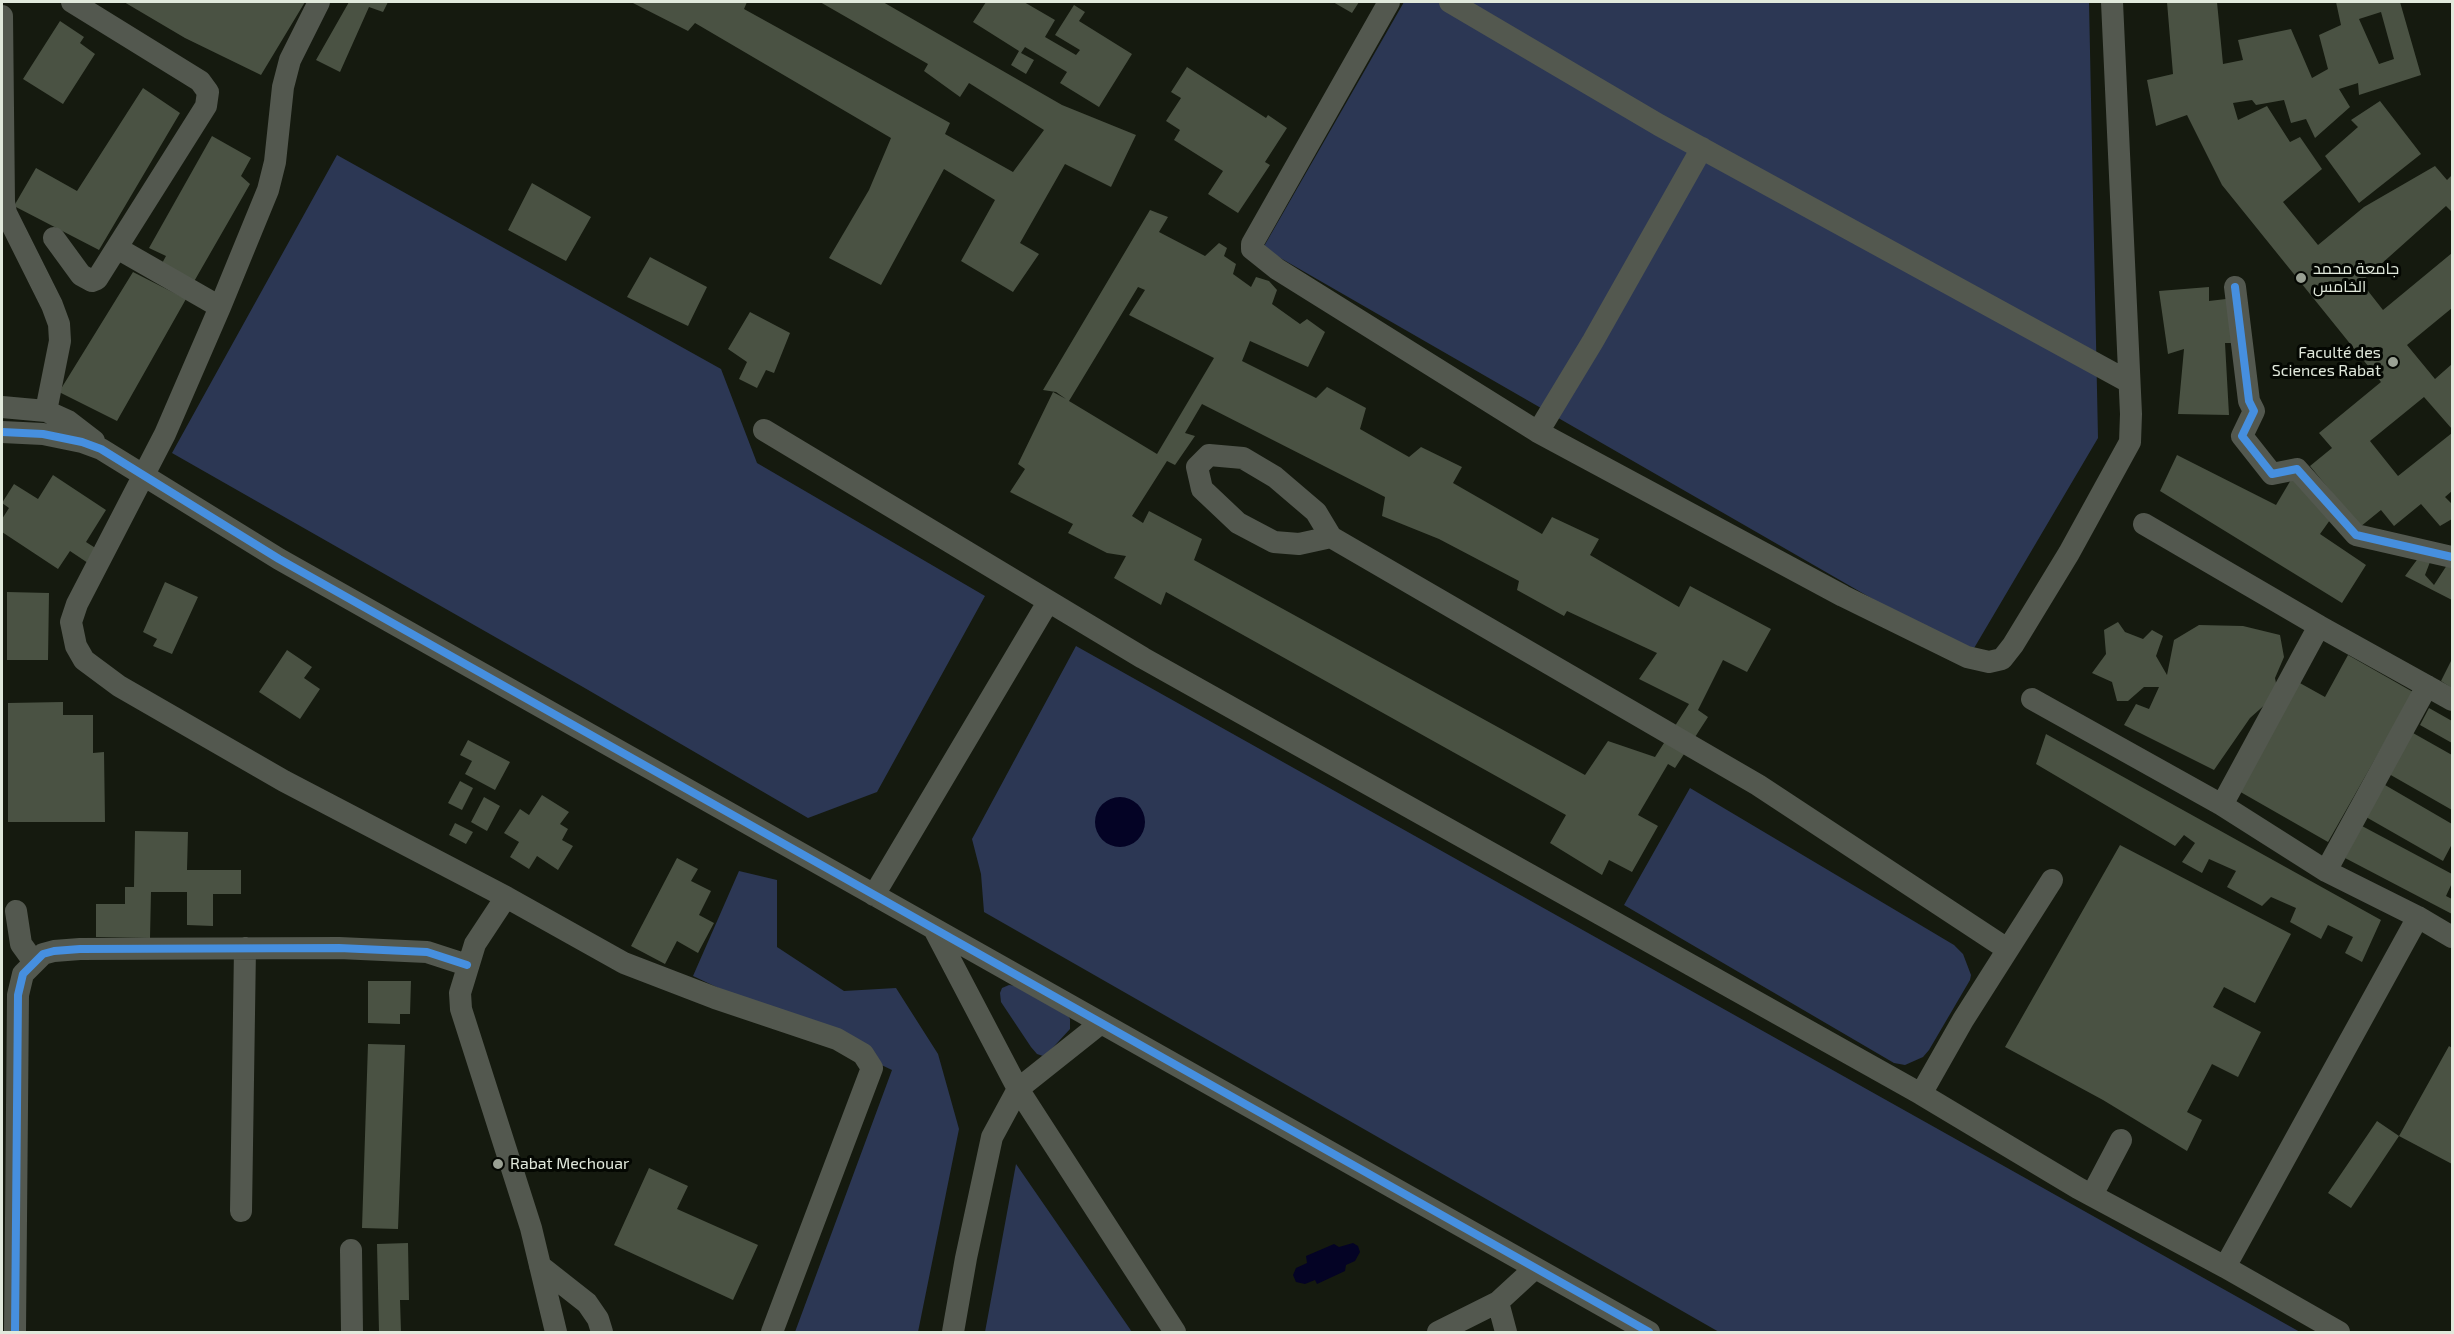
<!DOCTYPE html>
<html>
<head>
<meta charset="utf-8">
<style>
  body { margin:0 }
  #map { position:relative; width:2454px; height:1334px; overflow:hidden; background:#151a0f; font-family:"Exo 2",sans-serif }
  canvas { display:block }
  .frame { position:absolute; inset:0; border:3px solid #e1e9dc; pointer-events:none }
</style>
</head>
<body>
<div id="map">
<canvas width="2454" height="1334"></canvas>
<div class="frame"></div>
</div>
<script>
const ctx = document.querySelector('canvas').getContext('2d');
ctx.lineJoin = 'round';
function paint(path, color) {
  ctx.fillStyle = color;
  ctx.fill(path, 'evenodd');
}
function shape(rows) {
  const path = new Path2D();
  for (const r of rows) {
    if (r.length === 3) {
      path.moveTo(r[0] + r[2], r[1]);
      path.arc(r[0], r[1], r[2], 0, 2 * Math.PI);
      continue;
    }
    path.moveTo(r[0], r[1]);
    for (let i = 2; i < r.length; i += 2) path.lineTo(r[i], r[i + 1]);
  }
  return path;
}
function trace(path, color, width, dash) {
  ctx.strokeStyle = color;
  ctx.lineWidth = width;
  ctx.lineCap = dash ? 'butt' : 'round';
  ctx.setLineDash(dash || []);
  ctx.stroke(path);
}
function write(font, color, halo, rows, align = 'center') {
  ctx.font = font + ' "Exo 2",Cairo,sans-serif';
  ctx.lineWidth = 6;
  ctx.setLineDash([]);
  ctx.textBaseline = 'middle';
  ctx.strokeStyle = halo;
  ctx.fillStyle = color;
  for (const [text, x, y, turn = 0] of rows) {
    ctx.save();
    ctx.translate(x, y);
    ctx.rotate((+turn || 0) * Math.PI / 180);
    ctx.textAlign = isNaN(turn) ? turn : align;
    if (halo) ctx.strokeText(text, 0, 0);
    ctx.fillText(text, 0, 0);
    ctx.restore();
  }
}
const green = shape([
  [1404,2,2089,2,2098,438,1970,655,1263,248],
  [337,155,721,369,757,463,985,596,877,792,808,818,583,687,172,453],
  [1076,646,2300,1332,1719,1332,984,912,981,874,972,839],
  [1690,788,1954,945,1963,954,1971,975,1970,980,1929,1050,1923,1057,1905,1065,1894,1063,1624,905],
  [739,871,777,880,777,947,844,991,896,988,938,1054,959,1129,918,1332,795,1332,892,1070,693,976],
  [1009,985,1016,986,1067,1014,1070,1019,1070,1029,1047,1054,1043,1056,1037,1054,1031,1047,1001,1002,1000,993,1002,988],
  [1016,1164,1132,1332,985,1332]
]);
const water = shape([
  [1120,822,25],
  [1353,1243,1358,1246,1360,1252,1355,1261,1346,1265,1345,1271,1317,1284,1315,1280,1305,1284,1296,1282,1293,1275,1296,1268,1307,1263,1306,1256,1334,1244,1339,1247]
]);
const building = shape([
  [124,2,305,2,261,75,185,38],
  [349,2,388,2,383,12,369,7,340,72,316,60],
  [631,2,747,2,744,9,950,123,945,134,1013,172,1044,130,969,83,960,97,924,71,928,64,820,2,883,2,1062,105,1136,135,1111,187,1065,164,1020,243,1039,254,1013,292,961,261,995,200,944,169,881,285,829,258,869,190,891,138,695,23,688,31],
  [986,2,1024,2,1055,20,1045,37,1076,55,1080,50,1055,35,1074,5,1085,12,1079,21,1132,54,1099,107,1060,83,1067,72,1025,47,1021,53,1034,60,1026,74,1011,65,1019,51,973,22],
  [1333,2,1359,2,1352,13],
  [2167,2,2217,2,2223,64,2243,60,2238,40,2291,29,2312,78,2328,69,2319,35,2341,25,2336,2,2400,2,2421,75,2359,95,2358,83,2339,89,2350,107,2315,138,2306,119,2291,123,2284,100,2256,105,2252,100,2233,103,2238,120,2267,106,2290,142,2300,137,2322,169,2283,202,2318,245,2364,207,2435,166,2447,180,2452,175,2452,212,2446,206,2361,282,2383,310,2452,253,2452,308,2407,345,2435,379,2452,364,2452,429,2424,397,2370,441,2398,476,2452,433,2452,491,2445,497,2452,504,2452,519,2440,526,2421,504,2394,526,2381,510,2360,527,2310,466,2332,448,2319,433,2381,382,2222,185,2187,115,2156,126,2147,80,2173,74],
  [2381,12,2394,59,2379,64,2359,19],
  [60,21,84,37,80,43,95,54,63,104,23,79],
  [1187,67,1266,118,1268,115,1287,128,1265,162,1270,165,1238,213,1208,194,1223,171,1174,140,1180,130,1166,121,1181,98,1171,92],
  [143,88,180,113,99,250,14,206,36,168,77,191],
  [2380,101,2421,154,2359,203,2325,156,2358,127,2351,120],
  [212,136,251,158,241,176,250,184,192,285,160,267,166,256,149,248],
  [532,183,591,217,566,261,508,230],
  [1150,210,1168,217,1159,232,1205,256,1219,243,1227,248,1224,256,1236,264,1233,274,1251,287,1256,277,1269,281,1277,290,1272,304,1300,324,1307,319,1325,332,1308,367,1250,341,1242,361,1316,398,1327,387,1366,408,1360,429,1409,457,1421,447,1462,467,1453,483,1542,534,1552,517,1599,539,1590,555,1679,607,1690,586,1771,629,1747,672,1723,660,1698,710,1708,717,1675,768,1668,764,1638,815,1658,826,1632,872,1609,860,1602,875,1550,843,1566,815,1166,592,1161,605,1114,578,1126,556,1107,553,1068,533,1073,524,1010,492,1025,469,1018,464,1053,392,1066,399,1056,392,1043,390],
  [1138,287,1145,290,1129,315,1214,358,1157,454,1069,401],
  [1202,404,1385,497,1382,516,1439,539,1519,581,1517,590,1564,616,1567,611,1657,653,1639,679,1689,704,1655,757,1608,741,1585,775,1194,560,1202,539,1149,511,1143,523,1132,516,1167,461,1175,465,1195,436,1185,433],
  [650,257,707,287,688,326,627,297],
  [133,272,186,299,117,421,59,392],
  [2209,287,2209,301,2226,299,2234,343,2225,343,2229,415,2178,414,2184,349,2168,354,2159,291],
  [750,312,790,333,774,373,766,370,757,388,739,379,747,362,728,349],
  [2177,455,2276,505,2295,473,2330,520,2320,534,2366,565,2342,603,2160,491],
  [53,475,106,510,86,542,97,549,88,563,70,551,58,569,2,532,2,519,9,508,2,503,14,484,38,499],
  [2422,553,2430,562,2425,575,2434,585,2447,565,2452,567,2452,600,2405,576],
  [165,582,198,597,172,654,153,646,157,639,143,632],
  [7,592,49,593,48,660,7,660],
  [2118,622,2125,632,2143,639,2152,630,2163,636,2156,656,2167,675,2174,640,2199,625,2243,626,2280,635,2284,657,2275,678,2278,693,2250,718,2214,770,2124,725,2136,704,2149,709,2159,687,2144,687,2128,701,2117,701,2112,682,2092,673,2106,654,2104,630],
  [287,650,312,667,304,678,320,689,300,719,259,692],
  [2348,655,2413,692,2328,842,2237,790,2298,682,2325,697],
  [2452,659,2452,688,2441,681],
  [63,702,63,715,93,715,93,753,104,752,105,822,8,822,8,703],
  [2429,708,2452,721,2452,743,2420,725],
  [2413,733,2452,755,2452,810,2389,774],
  [2046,734,2381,920,2362,962,2345,953,2353,937,2328,925,2321,939,2290,922,2296,908,2271,897,2262,906,2227,887,2236,871,2209,859,2202,873,2182,862,2195,843,2184,835,2175,846,2036,764],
  [468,740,510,762,495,790,465,774,472,761,460,755],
  [460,781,473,788,462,810,448,803],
  [2385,785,2452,824,2452,844,2443,861,2366,817],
  [542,795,569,812,560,824,568,829,562,840,573,846,558,870,537,856,529,869,510,857,519,842,504,833,520,809,529,815],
  [484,797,500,806,487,831,471,822],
  [455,823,473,832,466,844,449,835],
  [2362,826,2452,874,2452,883,2446,896,2452,899,2452,914,2345,858],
  [135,831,188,832,187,870,241,870,241,894,213,894,213,926,187,925,187,892,151,892,150,938,96,937,96,904,125,904,125,887,134,887],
  [2120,845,2291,934,2255,1003,2224,987,2213,1007,2261,1032,2238,1077,2212,1064,2187,1112,2202,1120,2187,1151,2103,1100,2005,1047],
  [677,858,698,869,691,881,711,891,699,915,714,923,698,953,677,941,665,964,631,946],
  [368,981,411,981,410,1014,400,1014,400,1024,368,1023],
  [368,1044,405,1045,398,1229,362,1228],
  [2449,1046,2452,1048,2452,1164,2399,1136],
  [2377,1121,2399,1136,2351,1208,2328,1193],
  [649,1168,688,1186,677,1209,758,1245,733,1300,614,1245],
  [408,1243,409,1300,400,1300,401,1332,379,1332,377,1244]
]);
const minor = shape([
  [319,2,290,60,283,87,275,162,268,190,220,307,165,434,77,604,71,622,76,646,84,660,119,686,284,781,506,897,624,963,715,998,837,1039,863,1054,872,1068,772,1332],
  [1389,2,1252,244,1252,249,1277,269,1538,432,1843,596,1967,657,1989,662,2002,659,2013,645,2069,553,2130,442,2131,414,2112,2],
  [1450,2,1659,125,2129,382],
  [2,16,4,202,6,213,52,305,59,324,60,341,46,411],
  [54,238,81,275,92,281,97,279,206,106,208,92,200,81,72,2],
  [117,248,220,307],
  [2235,287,2249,401,2254,411,2242,436,2272,474,2297,469,2356,535,2452,557],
  [2,407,46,411,68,421,94,441],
  [764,430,1143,658,1921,1094,2078,1188,2225,1267,2339,1332],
  [2,432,43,434,82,442,101,449,279,559,1649,1332],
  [1538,432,1593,341,1702,148],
  [2144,524,2319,626,2222,805,2326,871,2418,917,2452,937],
  [1331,537,1299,544,1274,542,1238,523,1202,489,1197,467,1209,455,1243,458,1275,477,1316,512,1331,537,1758,785,2007,949],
  [2319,626,2452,700],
  [2032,699,2222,805],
  [2326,871,2427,686],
  [874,895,1048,602],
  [506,897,475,944,460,993,461,1009,531,1228,556,1332],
  [16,911,21,944,34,962],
  [934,929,1018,1089,1175,1332],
  [1921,1094,1963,1020,2052,880],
  [2092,1195,2121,1140],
  [241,1211,245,948],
  [351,1250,352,1332],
  [540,1266,587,1303,598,1319,602,1332],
  [2225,1267,2418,917],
  [15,1332,18,995,23,974,43,954,54,951,80,949,339,948,427,952,467,965],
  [953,1332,966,1258,992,1137,1018,1089,1101,1023],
  [1438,1332,1498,1302],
  [1506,1332,1498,1302,1535,1268]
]);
const cycleway = shape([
  [2235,287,2249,401,2254,411,2242,436,2272,474,2297,469,2356,535,2452,557],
  [2,432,43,434,82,442,101,449,279,559,1649,1332],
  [15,1332,18,995,23,974,43,954,54,951,80,949,339,948,427,952,467,965]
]);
const markers = [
  [2301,278,6,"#9aa194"],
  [2393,362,6,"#9aa194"],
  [498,1164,6,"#9aa194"]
];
const poiNames = [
  ["جامعة محمد",2313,269],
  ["الخامس",2313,287],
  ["Faculté des",2381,353,"right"],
  ["Sciences Rabat",2381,371,"right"],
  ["Rabat Mechouar",510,1164]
];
paint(green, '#2c3754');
paint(water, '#040325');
paint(building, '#4a5243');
trace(minor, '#53584f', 22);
trace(cycleway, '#468fdf', 8);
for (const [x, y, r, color] of markers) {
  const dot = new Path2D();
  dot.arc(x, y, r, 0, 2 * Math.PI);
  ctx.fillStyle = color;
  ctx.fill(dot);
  trace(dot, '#040702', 2);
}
write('16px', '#e1e9dc', '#040702', poiNames, 'left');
</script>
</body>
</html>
